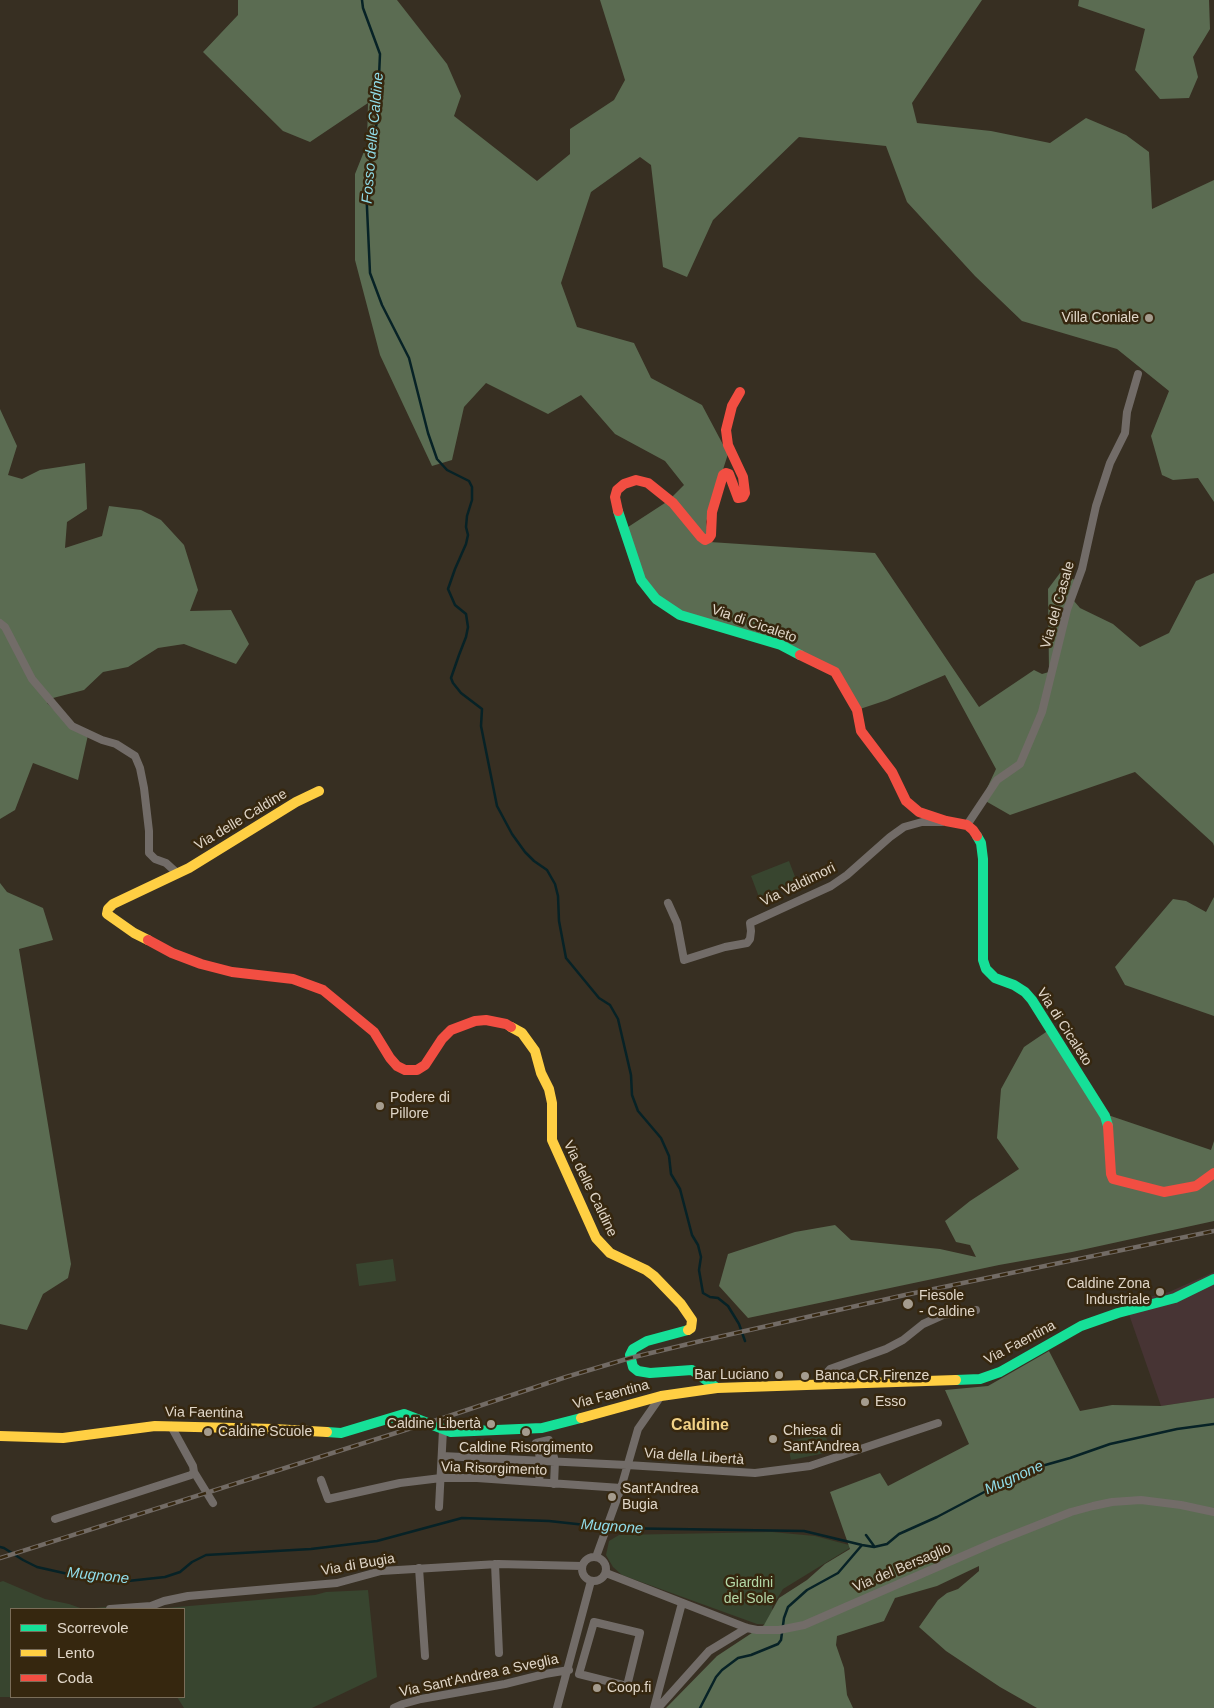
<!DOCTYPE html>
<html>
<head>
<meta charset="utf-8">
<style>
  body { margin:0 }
  #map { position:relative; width:1214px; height:1708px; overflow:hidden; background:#372f22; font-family:Arial,sans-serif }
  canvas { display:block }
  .legend { position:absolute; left:10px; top:1608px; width:175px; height:90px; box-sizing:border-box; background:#36270f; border:1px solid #7a6d59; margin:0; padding:6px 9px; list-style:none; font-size:15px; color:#e0d6c8 }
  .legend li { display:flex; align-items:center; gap:10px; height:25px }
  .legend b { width:25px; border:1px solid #7a6d59 }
</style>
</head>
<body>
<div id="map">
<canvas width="1214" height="1708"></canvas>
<ul class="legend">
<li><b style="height:6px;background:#16e098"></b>Scorrevole</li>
<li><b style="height:6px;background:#ffcf43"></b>Lento</li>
<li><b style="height:6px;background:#f24e42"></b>Coda</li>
</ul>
</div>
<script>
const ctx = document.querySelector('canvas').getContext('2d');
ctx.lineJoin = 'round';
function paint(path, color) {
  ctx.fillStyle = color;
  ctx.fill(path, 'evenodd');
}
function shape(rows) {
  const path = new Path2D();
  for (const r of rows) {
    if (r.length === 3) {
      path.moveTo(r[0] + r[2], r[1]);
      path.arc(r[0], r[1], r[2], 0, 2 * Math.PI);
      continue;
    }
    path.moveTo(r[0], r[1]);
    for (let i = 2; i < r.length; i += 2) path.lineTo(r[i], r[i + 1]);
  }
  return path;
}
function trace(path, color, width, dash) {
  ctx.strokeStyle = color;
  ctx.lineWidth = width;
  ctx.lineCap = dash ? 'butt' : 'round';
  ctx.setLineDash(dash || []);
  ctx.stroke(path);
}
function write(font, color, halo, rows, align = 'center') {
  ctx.font = font + ' Arial,sans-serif';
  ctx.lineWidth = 5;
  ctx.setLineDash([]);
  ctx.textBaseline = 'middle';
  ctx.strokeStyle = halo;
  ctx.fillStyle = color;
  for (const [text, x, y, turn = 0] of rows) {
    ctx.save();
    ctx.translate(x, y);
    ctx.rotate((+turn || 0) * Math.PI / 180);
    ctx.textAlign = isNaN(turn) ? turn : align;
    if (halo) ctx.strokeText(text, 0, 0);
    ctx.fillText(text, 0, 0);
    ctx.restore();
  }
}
const industrial = shape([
  [1214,1272,1214,1398,1161,1406,1125,1303,1169,1292]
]);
const green = shape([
  [789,861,797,882,759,897,751,876],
  [393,1259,396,1281,359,1286,356,1264],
  [825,1433,830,1452,791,1460,787,1442],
  [772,1532,815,1536,853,1546,783,1589,772,1607,775,1625,757,1624,622,1575,613,1567,606,1555,609,1541,619,1535],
  [3,1581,45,1599,69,1604,83,1609,152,1603,154,1609,11,1609,11,1697,0,1697,0,1582],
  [368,1590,377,1677,312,1708,184,1708,177,1697,184,1697,184,1609,155,1609,315,1595,326,1592]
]);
const forest = shape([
  [238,0,397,0,447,64,461,96,454,116,537,181,570,154,570,129,614,100,625,80,600,0,982,0,912,103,917,123,991,131,1050,143,1086,118,1126,135,1149,152,1152,209,1214,180,1214,502,1198,478,1173,480,1162,475,1151,436,1169,391,1117,349,1022,321,975,276,907,202,886,146,799,137,713,220,687,277,663,267,651,165,640,157,591,192,561,283,577,327,634,343,651,378,702,405,728,454,706,522,710,542,875,553,979,707,1034,670,1042,674,1049,672,1048,589,1060,573,1075,580,1074,601,1080,608,1113,624,1140,647,1169,633,1196,581,1214,573,1214,846,1213,843,1135,772,1010,815,982,799,996,769,945,675,887,700,857,710,835,672,781,645,680,615,641,580,625,529,668,501,684,485,665,461,615,434,581,395,548,414,486,383,464,407,452,460,432,466,380,355,355,260,355,174,367,144,368,103,310,142,283,131,203,52,238,15],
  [1079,0,1209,0,1210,29,1193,57,1198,77,1189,98,1160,99,1135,70,1145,29,1078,6],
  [0,409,17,446,8,475,22,479,40,470,85,463,87,509,67,522,65,548,102,536,109,506,141,510,161,520,184,545,198,590,190,611,231,610,249,644,236,664,184,644,158,648,128,667,103,672,84,690,53,698,47,703,68,724,88,735,78,780,33,763,15,810,0,819],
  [0,883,7,892,43,908,53,940,19,949,71,1264,68,1278,43,1294,27,1330,0,1324],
  [1214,897,1214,1016,1125,985,1115,967,1173,899,1186,901,1206,912],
  [1049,1030,1102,1113,1211,1150,1214,1141,1214,1221,1072,1252,999,1265,748,1318,719,1286,728,1254,795,1232,835,1225,851,1240,940,1249,976,1257,970,1245,956,1242,945,1221,970,1201,1019,1169,997,1138,1001,1089,1024,1047],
  [1049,1351,1080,1411,1112,1405,1161,1406,1214,1398,1214,1708,1037,1708,1000,1687,946,1651,919,1627,938,1600,947,1593,958,1589,979,1571,979,1566,937,1586,895,1598,884,1621,837,1636,836,1645,844,1668,847,1695,853,1708,666,1708,717,1656,764,1625,779,1598,807,1580,825,1564,850,1549,830,1492,880,1473,888,1486,969,1444,945,1390,988,1386]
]);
const stream = shape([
  [362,0,363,8,380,54,377,121,366,186,370,273,382,305,409,358,428,433,437,459,447,470,469,481,472,487,472,500,467,516,466,527,468,535,466,544,455,569,448,589,455,605,466,614,468,627,466,637,459,655,451,678,453,683,461,693,482,709,481,726,497,806,512,834,525,852,534,861,547,870,555,884,558,896,559,921,566,958,599,998,610,1005,618,1019,631,1075,632,1095,638,1111,661,1138,669,1156,671,1174,680,1189,692,1235,698,1245,701,1257,699,1270,703,1293,710,1297,718,1298,728,1306,739,1324,745,1341],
  [609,1528,804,1531,862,1545,874,1547,887,1544,899,1534,937,1517,1024,1471,1070,1458,1110,1444,1177,1429,1214,1424],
  [866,1535,874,1546],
  [0,1547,4,1548,23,1560,37,1567,77,1576,128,1581,165,1577,180,1572,192,1562,206,1555,311,1549,377,1541,462,1518,549,1521,604,1527],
  [700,1708,716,1677,722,1670,738,1658,751,1655,778,1644,781,1640,784,1618,788,1607,807,1590,838,1573,862,1545]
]);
const street = shape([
  [0,623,5,627,32,679,72,726,102,740,116,744,135,756,140,768,144,788,149,831,149,853,155,859,166,863,177,873],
  [967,825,997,780,1020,764,1042,712,1067,610,1082,569,1096,506,1110,463,1125,433,1127,412,1138,374],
  [668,903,677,923,684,960,725,947,747,943,750,939,751,931,750,923,831,886,847,875,890,837,904,827,922,822,942,822],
  [817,1384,830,1369,886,1349,903,1340,923,1324,943,1315,976,1310],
  [442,1456,627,1465,755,1473,810,1466,938,1423],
  [194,1472,213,1503],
  [321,1480,328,1499,400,1483,441,1478,477,1478,621,1488],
  [539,1482,541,1461,536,1443,549,1440,555,1461,554,1484],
  [439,1507,443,1430],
  [55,1519,191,1475,194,1472,193,1466,171,1426],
  [594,1569,12],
  [596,1557,621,1488,638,1429,661,1396],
  [495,1564,499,1653],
  [419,1568,425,1656],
  [606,1573,747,1628,757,1630,779,1630,804,1625,995,1542,1071,1512,1093,1506,1112,1502,1141,1500,1181,1505,1214,1512],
  [110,1609,151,1606,164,1601,188,1596,337,1583,381,1571,498,1564,582,1566],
  [594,1622,640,1633,627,1686,579,1674,594,1622],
  [394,1708,403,1704,421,1699,505,1684,545,1674,569,1670],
  [557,1708,591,1581],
  [654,1708,682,1603],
  [658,1708,709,1651,747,1628]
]);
const fast = shape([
  [618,511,641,580,656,599,680,615,781,645,800,655],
  [977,836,981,843,983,859,983,960,986,969,995,978,1014,985,1025,992,1032,1000,1105,1116,1108,1126],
  [688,1330,647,1341,633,1349,630,1355,633,1367,638,1371,650,1373,692,1370,717,1388],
  [956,1380,980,1379,1000,1372,1081,1326,1118,1313,1175,1298,1214,1279],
  [327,1432,341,1433,404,1414,451,1432,542,1428,581,1418]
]);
const slow = shape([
  [148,940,134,933,107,914,108,909,113,904,189,868,296,802,319,791],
  [511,1027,522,1033,535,1051,541,1073,549,1089,552,1103,552,1140,596,1238,610,1253,646,1270,654,1276,681,1304,692,1320,691,1328,688,1330],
  [581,1418,661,1396,717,1388,956,1380],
  [0,1436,63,1438,155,1426,274,1429,327,1432]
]);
const jam = shape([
  [618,511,615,497,617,490,624,484,636,480,648,483,673,503,701,537,705,540,709,538,711,535,712,512,723,475,726,473,729,474,738,498,743,497,745,493,743,477,728,445,726,430,732,406,740,392],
  [800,655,835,672,857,710,861,731,892,772,906,801,919,812,946,821,967,825,973,830,977,836],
  [148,940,172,953,201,964,232,972,293,979,323,990,374,1032,390,1058,397,1066,405,1070,417,1070,425,1065,442,1039,451,1030,475,1021,486,1020,506,1024,511,1027],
  [1108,1126,1111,1174,1113,1179,1164,1192,1196,1186,1214,1173]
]);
const rail = shape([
  [0,1558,440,1419,566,1377,630,1358,705,1340,905,1295,1214,1231]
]);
const markers = [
  [1149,318,5,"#a59c8e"],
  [380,1106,5,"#a59c8e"],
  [1160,1292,5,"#a59c8e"],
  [908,1304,6,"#a59c8e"],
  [779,1375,5,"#a59c8e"],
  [805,1376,5,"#a59c8e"],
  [865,1402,5,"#a59c8e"],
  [491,1424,5,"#a59c8e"],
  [208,1432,5,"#a59c8e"],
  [526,1432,5,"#a59c8e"],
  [773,1439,5,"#a59c8e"],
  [612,1497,5,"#a59c8e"],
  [597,1688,5,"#a59c8e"]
];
const poiNames = [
  ["Villa Coniale",1139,318,"right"],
  ["Podere di",390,1098],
  ["Pillore",390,1114],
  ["Caldine Zona",1150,1284,"right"],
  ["Industriale",1150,1300,"right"],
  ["Fiesole",919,1296],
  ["- Caldine",919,1312],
  ["Bar Luciano",769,1375,"right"],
  ["Banca CR Firenze",815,1376],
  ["Esso",875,1402],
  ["Caldine Libertà",481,1424,"right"],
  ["Chiesa di",783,1431],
  ["Sant'Andrea",783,1447],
  ["Caldine Scuole",218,1432],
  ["Caldine Risorgimento",526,1448,"center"],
  ["Sant'Andrea",622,1489],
  ["Bugia",622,1505],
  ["Coop.fi",607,1688]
];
const streetNames = [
  ["Via del Casale",1058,605,-74],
  ["Via di Cicaleto",754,624,19],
  ["Via delle Caldine",241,820,-31],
  ["Via Valdimori",798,885,-26],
  ["Via di Cicaleto",1064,1027,57],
  ["Via delle Caldine",590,1189,64],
  ["Via Faentina",1020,1343,-28],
  ["Via Faentina",611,1395,-15],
  ["Via Faentina",204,1413,1],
  ["Via della Libertà",694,1457,4],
  ["Via Risorgimento",494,1469,2],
  ["Via di Bugia",358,1565,-10],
  ["Via del Bersaglio",902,1568,-23],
  ["Via Sant'Andrea a Sveglia",479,1676,-12]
];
const parkNames = [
  ["Giardini",749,1583],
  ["del Sole",749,1599]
];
const waterNames = [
  ["Fosso delle Caldine",373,138,-85],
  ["Mugnone",1014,1478,-24],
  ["Mugnone",612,1527,4],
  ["Mugnone",98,1576,6]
];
const quarterNames = [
  ["Caldine",700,1426]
];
paint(industrial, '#473434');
paint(green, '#38452f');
paint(forest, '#5b6c52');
trace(stream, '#072226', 2.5);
trace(street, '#726c68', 8);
trace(fast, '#16e098', 10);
trace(slow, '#ffcf43', 10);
trace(jam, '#f24e42', 10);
trace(rail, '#726b65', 4.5);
trace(rail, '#36270f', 2.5, [8]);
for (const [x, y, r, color] of markers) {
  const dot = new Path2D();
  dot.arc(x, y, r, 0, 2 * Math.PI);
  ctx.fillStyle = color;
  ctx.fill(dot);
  trace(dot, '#36270f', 2);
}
write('14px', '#e0d6c8', '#36270f', poiNames, 'left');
write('14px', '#e0d6c8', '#36270f', streetNames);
write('14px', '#b5d9a8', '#36270f', parkNames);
write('italic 15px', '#90dce8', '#36270f', waterNames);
write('bold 16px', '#f2d287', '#36270f', quarterNames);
</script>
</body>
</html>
